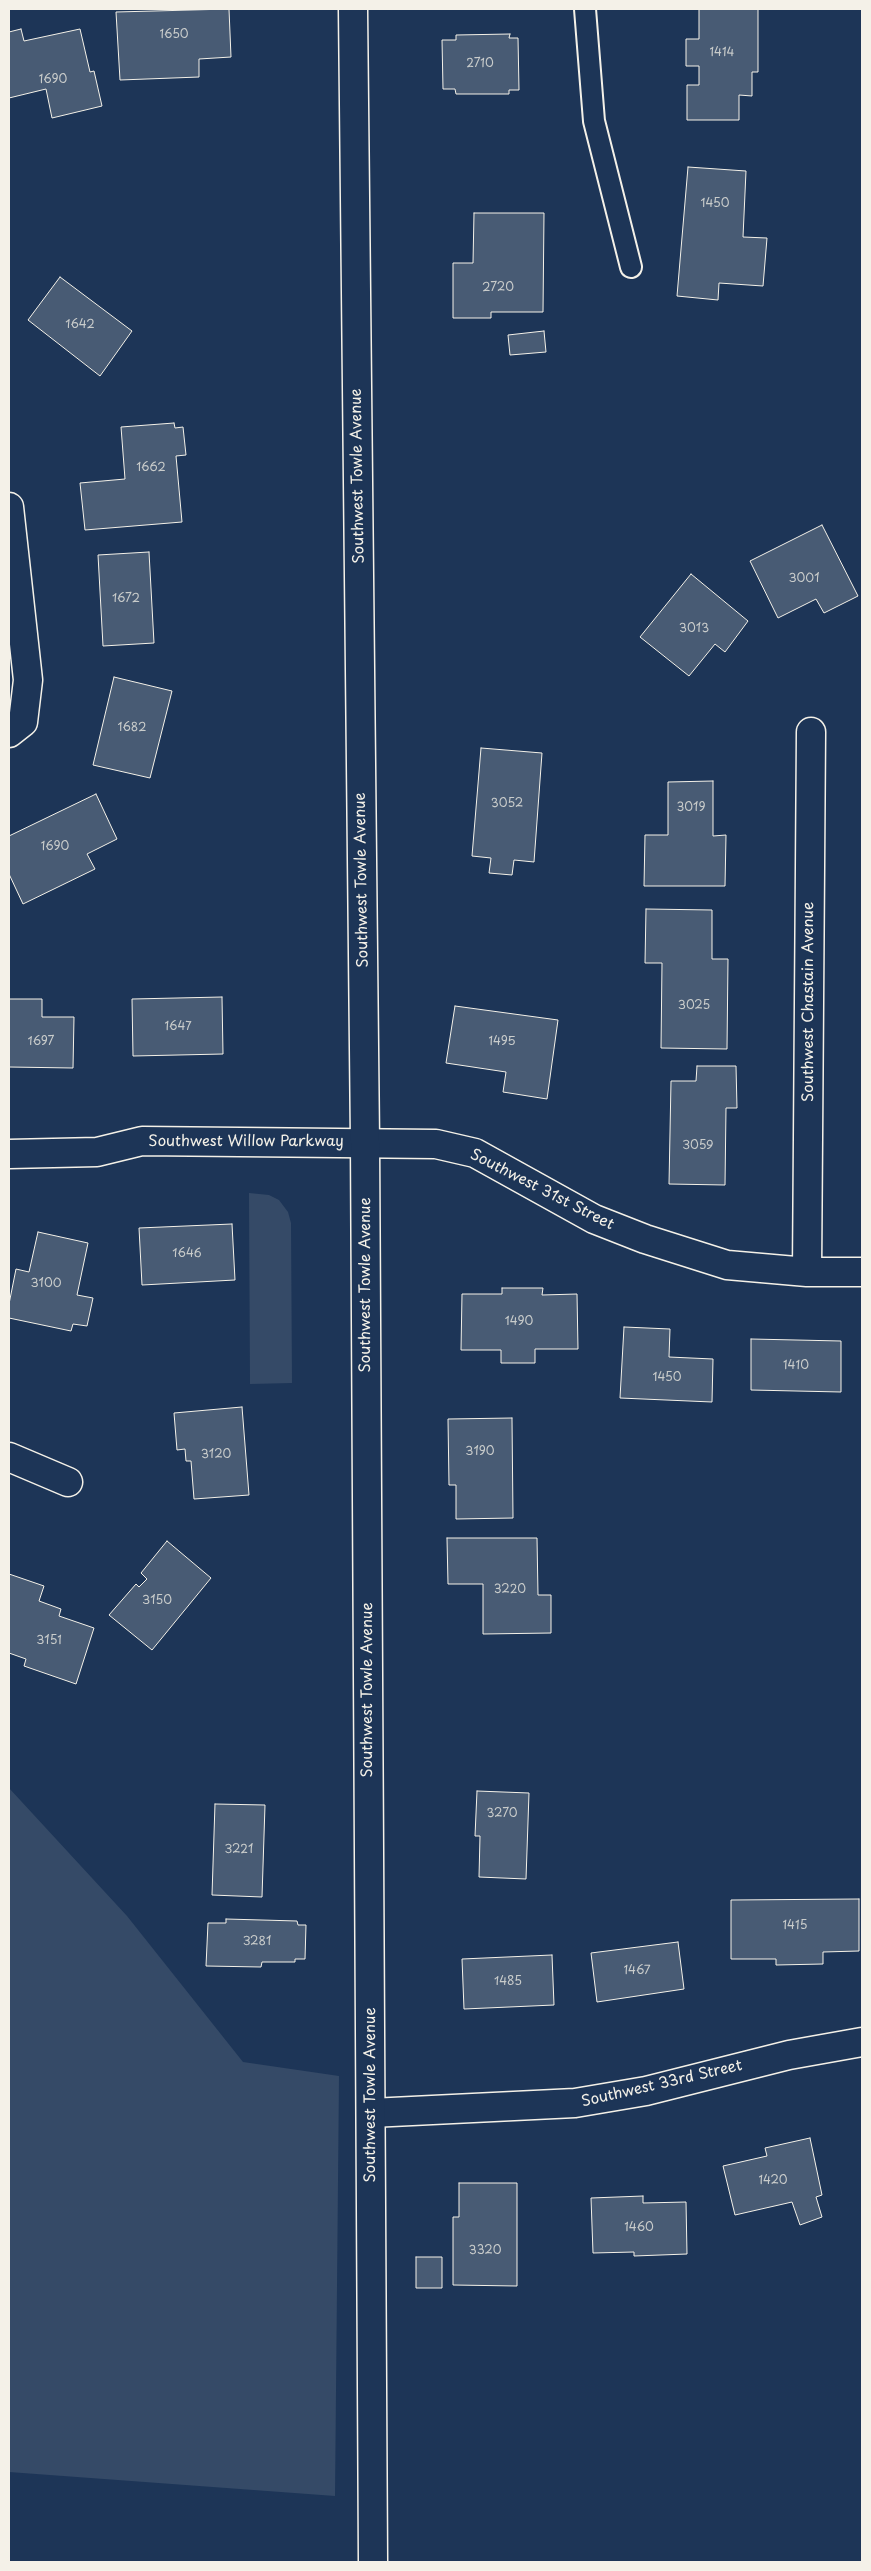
<!DOCTYPE html>
<html>
<head>
<meta charset="utf-8">
<style>
  body { margin:0 }
  #map { position:relative; width:871px; height:2571px; overflow:hidden; background:#1d3557; font-family:"Playpen Sans",sans-serif }
  canvas { display:block }
  .frame { position:absolute; inset:0; border:10px solid #f4f1e8; pointer-events:none }
</style>
</head>
<body>
<div id="map">
<canvas width="871" height="2571"></canvas>
<div class="frame"></div>
</div>
<script>
const ctx = document.querySelector('canvas').getContext('2d');
ctx.lineJoin = 'round';
function paint(path, color) {
  ctx.fillStyle = color;
  ctx.fill(path, 'evenodd');
}
function shape(rows) {
  const path = new Path2D();
  for (const r of rows) {
    path.moveTo(r[0], r[1]);
    for (let i = 2; i < r.length; i += 2) path.lineTo(r[i], r[i + 1]);
  }
  return path;
}
function trace(path, color, width, dash) {
  ctx.strokeStyle = color;
  ctx.lineWidth = width;
  ctx.lineCap = dash ? 'butt' : 'round';
  ctx.setLineDash(dash || []);
  ctx.stroke(path);
}
function write(font, color, halo, rows, align = 'center') {
  ctx.font = font + ' "Playpen Sans",sans-serif';
  ctx.lineWidth = 4;
  ctx.setLineDash([]);
  ctx.textBaseline = 'middle';
  ctx.strokeStyle = halo;
  ctx.fillStyle = color;
  for (const [text, x, y, turn = 0] of rows) {
    ctx.save();
    ctx.translate(x, y);
    ctx.rotate((+turn || 0) * Math.PI / 180);
    ctx.textAlign = isNaN(turn) ? turn : align;
    if (halo) ctx.strokeText(text, 0, 0);
    ctx.fillText(text, 0, 0);
    ctx.restore();
  }
}
const green = shape([
  [249,1193,269,1195,279,1200,288,1212,291,1223,292,1383,250,1384],
  [9,1788,127,1916,243,2062,339,2076,335,2496,9,2472]
]);
const building = shape([
  [229,9,231,57,199,59,199,77,120,80,116,12,229,9],
  [699,9,758,9,758,72,752,72,752,96,739,95,739,120,687,120,687,85,699,85,699,66,686,66,686,39,699,39,699,9],
  [21,29,24,41,80,29,90,72,94,71,102,106,52,118,46,89,9,98,9,32,21,29],
  [510,34,509,38,518,38,519,90,509,90,509,94,456,94,455,89,443,89,442,40,456,40,456,35,510,34],
  [688,167,746,171,743,237,767,238,763,286,719,283,718,300,677,296,688,167],
  [474,213,544,213,543,312,491,312,491,318,453,318,453,263,473,263,474,213],
  [60,277,132,331,100,376,28,320,60,277],
  [544,331,546,352,510,355,508,335,544,331],
  [174,423,175,428,183,427,186,455,176,456,182,522,85,530,80,483,125,479,121,427,174,423],
  [822,525,858,596,824,613,816,599,778,618,750,561,822,525],
  [149,552,154,643,103,646,98,555,149,552],
  [691,574,748,621,725,652,715,644,689,676,640,637,691,574],
  [114,677,172,691,150,778,93,765,114,677],
  [481,748,542,753,534,862,514,860,512,875,489,873,491,858,472,856,481,748],
  [713,781,713,836,726,835,725,886,644,886,645,835,668,835,668,782,713,781],
  [96,794,117,839,87,854,95,869,23,904,9,874,9,836,96,794],
  [646,909,712,910,712,959,728,959,727,1049,661,1048,662,963,645,963,646,909],
  [222,997,223,1054,133,1056,132,999,222,997],
  [9,999,42,999,42,1017,74,1017,73,1068,9,1067,9,999],
  [455,1006,558,1020,547,1099,503,1092,506,1072,446,1063,455,1006],
  [697,1066,736,1066,737,1108,726,1108,725,1185,669,1184,671,1081,696,1081,697,1066],
  [232,1224,235,1280,142,1285,139,1228,232,1224],
  [38,1232,88,1243,77,1295,93,1298,87,1326,73,1324,71,1331,9,1318,9,1304,16,1269,29,1272,38,1232],
  [502,1288,543,1288,542,1295,577,1294,578,1349,535,1349,535,1363,501,1363,501,1350,461,1350,462,1294,502,1294,502,1288],
  [624,1327,670,1329,669,1357,713,1359,712,1402,620,1398,624,1327],
  [751,1339,841,1341,841,1392,751,1390,751,1339],
  [242,1407,249,1495,194,1499,191,1461,186,1461,185,1449,177,1450,174,1413,242,1407],
  [512,1418,513,1518,456,1519,456,1485,449,1485,448,1419,512,1418],
  [447,1538,537,1538,538,1595,551,1595,551,1633,483,1634,483,1584,448,1584,447,1538],
  [167,1541,211,1578,152,1650,109,1615,136,1584,139,1587,147,1579,141,1573,167,1541],
  [9,1574,44,1586,39,1601,61,1609,59,1616,94,1628,76,1684,24,1666,26,1659,9,1653,9,1574],
  [477,1791,529,1793,526,1879,479,1877,480,1836,475,1836,477,1791],
  [215,1804,265,1805,262,1897,212,1895,215,1804],
  [859,1899,859,1951,823,1952,823,1964,776,1965,776,1959,731,1959,731,1900,859,1899],
  [226,1919,297,1921,298,1925,306,1925,305,1959,295,1959,295,1962,262,1962,261,1967,206,1966,208,1923,226,1923,226,1919],
  [678,1942,684,1989,597,2002,591,1953,678,1942],
  [552,1955,554,2005,464,2009,462,1959,552,1955],
  [810,2138,822,2195,816,2197,822,2217,800,2225,792,2202,735,2215,723,2166,767,2156,765,2148,810,2138],
  [459,2183,517,2183,517,2286,453,2285,453,2217,459,2217,459,2183],
  [643,2196,643,2203,686,2202,687,2254,634,2256,634,2252,593,2253,591,2198,643,2196],
  [416,2257,442,2257,442,2288,416,2288,416,2257]
]);
const lane = shape([
  [585,9,594,121,631,267]
]);
const street = shape([
  [9,507,28,680,23,722,9,733],
  [9,1154,97,1152,142,1141,436,1144,475,1153,594,1219,645,1239,727,1265,807,1272,862,1272],
  [807,1272,811,732],
  [9,1457,68,1482],
  [371,2113,575,2103,646,2091,789,2055,862,2042]
]);
const secondary = shape([
  [353,9,365,1142,373,2562]
]);
const numberNames = [
  ["1650",174,35],
  ["1414",722,53],
  ["2710",480,64],
  ["1690",53,80],
  ["1450",715,204],
  ["2720",498,288],
  ["1642",80,325],
  ["1662",151,468],
  ["3001",804,579],
  ["1672",126,599],
  ["3013",694,629],
  ["1682",132,728],
  ["3052",507,804],
  ["3019",691,808],
  ["1690",55,847],
  ["3025",694,1006],
  ["1647",178,1027],
  ["1697",41,1042],
  ["1495",502,1042],
  ["3059",698,1146],
  ["1646",187,1254],
  ["3100",46,1284],
  ["1490",519,1322],
  ["1410",796,1366],
  ["1450",667,1378],
  ["3190",480,1452],
  ["3120",216,1455],
  ["3220",510,1590],
  ["3150",157,1601],
  ["3151",49,1641],
  ["3270",502,1814],
  ["3221",239,1850],
  ["1415",795,1926],
  ["3281",257,1942],
  ["1467",637,1971],
  ["1485",508,1982],
  ["1420",773,2181],
  ["1460",639,2228],
  ["3320",485,2251]
];
const streetNames = [
  ["Southwest Towle Avenue",358,476,-91],
  ["Southwest Towle Avenue",362,880,-91],
  ["Southwest Chastain Avenue",809,1002,-90],
  ["Southwest Willow Parkway",246,1142],
  ["Southwest 31st Street",542,1190,27],
  ["Southwest Towle Avenue",366,1285,-90],
  ["Southwest Towle Avenue",368,1690,-90],
  ["Southwest 33rd Street",662,2084,-13],
  ["Southwest Towle Avenue",371,2095,-90]
];
paint(green, '#354a67');
paint(building, '#485b74');
trace(building, '#f4f1e8', 1);
trace(lane, '#f4f1e8', 24);
trace(street, '#f4f1e8', 31);
trace(secondary, '#f4f1e8', 31);
trace(lane, '#1d3557', 20);
trace(street, '#1d3557', 28);
trace(secondary, '#1d3557', 28);
write('12px', '#c9cccb', null, numberNames);
write('15px', '#f4f1e8', '#1d3557', streetNames);
</script>
</body>
</html>
